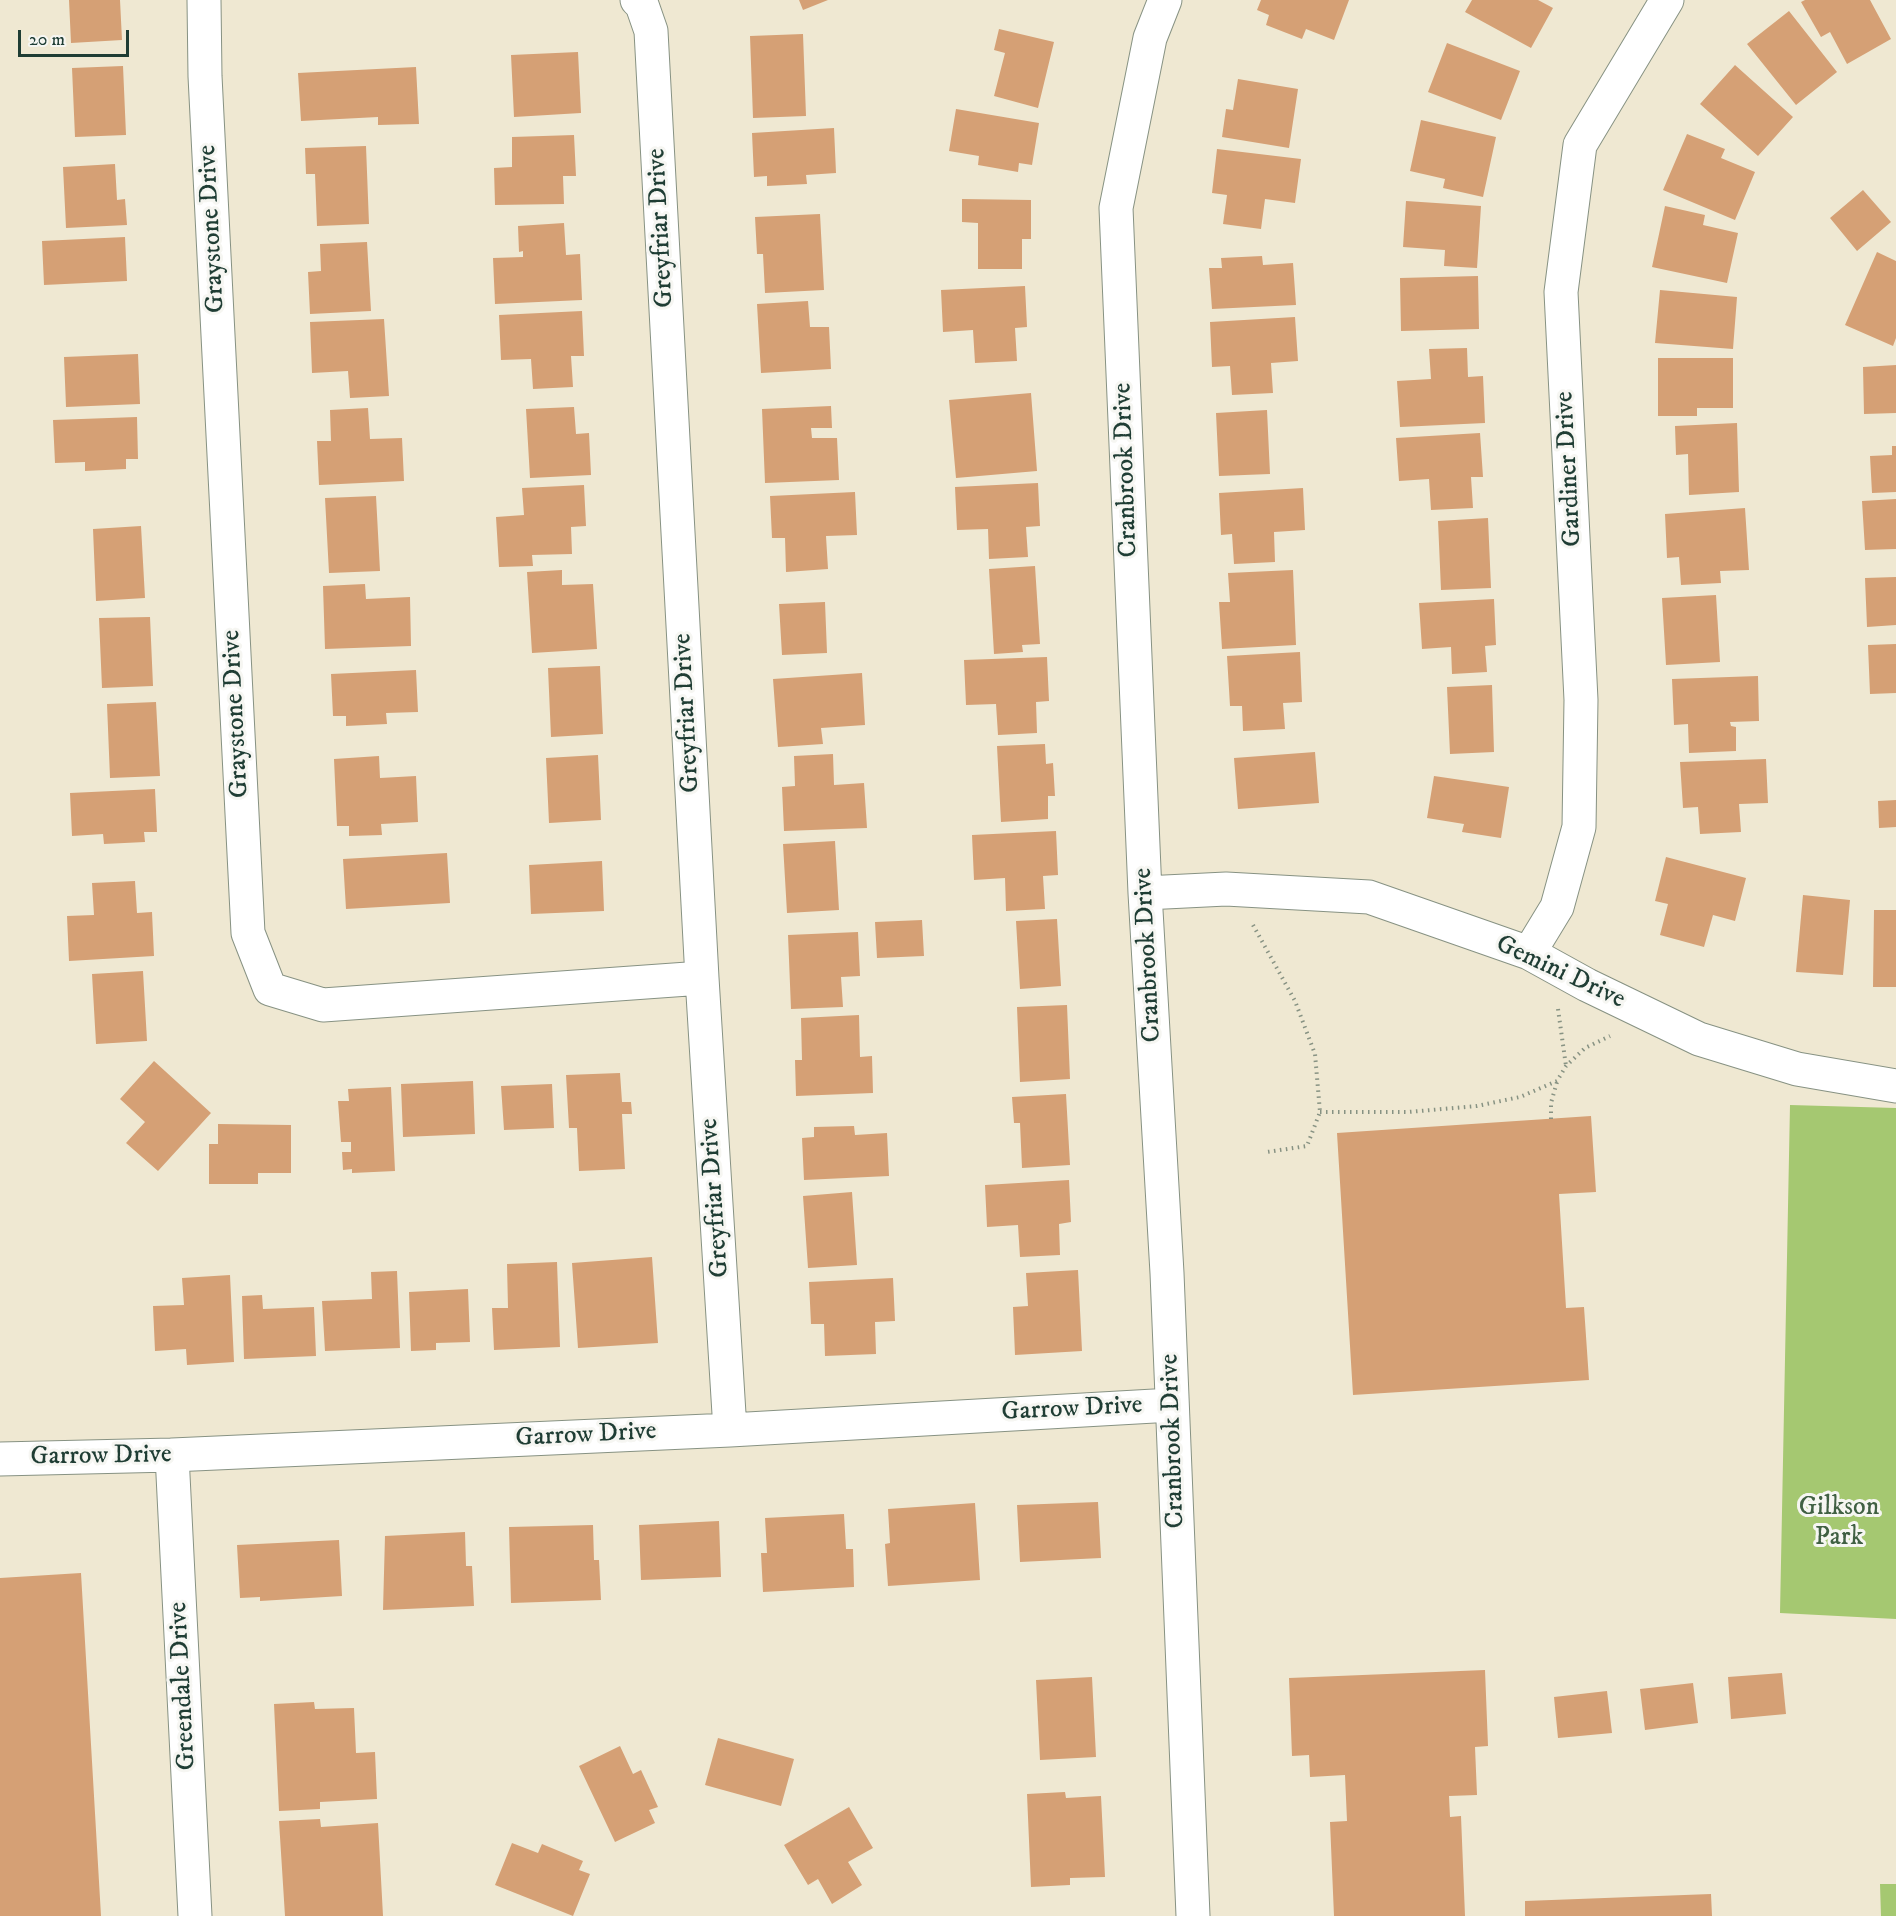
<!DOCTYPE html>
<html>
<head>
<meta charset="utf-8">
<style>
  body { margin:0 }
  #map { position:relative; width:1896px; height:1916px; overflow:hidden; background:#efe8d2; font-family:"IM FELL DW Pica",serif }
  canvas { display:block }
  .scale { position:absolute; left:18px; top:30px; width:111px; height:27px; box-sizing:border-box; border:3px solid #1f3d34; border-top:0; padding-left:8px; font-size:18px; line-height:21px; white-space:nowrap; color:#1f3d34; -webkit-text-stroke:4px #f6f6f2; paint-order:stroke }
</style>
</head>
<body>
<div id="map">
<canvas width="1896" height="1916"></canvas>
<div class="scale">20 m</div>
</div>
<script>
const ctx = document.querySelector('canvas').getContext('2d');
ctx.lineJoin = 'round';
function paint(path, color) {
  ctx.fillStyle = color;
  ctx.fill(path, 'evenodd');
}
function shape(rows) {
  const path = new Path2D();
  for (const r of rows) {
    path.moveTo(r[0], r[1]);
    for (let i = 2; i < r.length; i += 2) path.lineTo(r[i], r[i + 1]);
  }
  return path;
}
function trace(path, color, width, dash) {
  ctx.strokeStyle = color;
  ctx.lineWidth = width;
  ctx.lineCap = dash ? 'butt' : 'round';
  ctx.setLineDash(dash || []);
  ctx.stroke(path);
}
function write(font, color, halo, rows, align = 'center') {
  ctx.font = font + ' "IM FELL DW Pica",serif';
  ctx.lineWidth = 6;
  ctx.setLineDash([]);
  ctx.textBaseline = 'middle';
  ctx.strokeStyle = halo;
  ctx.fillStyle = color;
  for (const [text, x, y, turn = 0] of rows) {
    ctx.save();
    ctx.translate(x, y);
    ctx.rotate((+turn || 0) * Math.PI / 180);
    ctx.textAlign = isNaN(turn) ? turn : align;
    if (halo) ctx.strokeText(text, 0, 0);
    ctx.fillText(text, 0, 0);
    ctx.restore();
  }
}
const green = shape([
  [1790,1105,1896,1108,1896,1619,1780,1613],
  [1880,1884,1896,1884,1896,1916,1881,1916]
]);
const building = shape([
  [69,0,120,0,122,40,71,43],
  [799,0,828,0,803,10],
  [1261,0,1349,0,1334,40,1306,29,1302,39,1266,25,1269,15,1257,10],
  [1472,0,1538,0,1553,8,1531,48,1465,12],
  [1805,0,1870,0,1891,39,1847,64,1830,32,1821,37,1801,2],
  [1789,11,1837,72,1796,105,1747,44],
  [999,29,1054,42,1038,108,994,96,1005,53,994,50],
  [803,34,806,116,753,118,750,36],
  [1447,43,1520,71,1501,120,1428,92],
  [578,52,581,113,514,117,511,55],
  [1735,65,1793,117,1758,156,1700,104],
  [123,66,126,135,75,137,72,68],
  [416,67,419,124,378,125,378,117,301,121,298,73],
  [1238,79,1298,89,1289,148,1222,137,1226,109,1233,110],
  [956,109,1039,123,1032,165,1019,163,1018,172,978,165,979,156,949,151],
  [1421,120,1496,137,1483,197,1443,188,1445,179,1410,171],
  [834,128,836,173,806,175,807,184,767,186,767,176,754,177,752,133],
  [1687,134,1725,149,1721,158,1755,172,1735,220,1663,190],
  [574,135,576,176,563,176,564,204,495,205,494,168,512,167,512,137],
  [366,146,369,224,317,226,315,174,306,174,305,148],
  [1217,149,1301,159,1295,203,1265,199,1261,229,1223,224,1227,195,1212,193],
  [115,164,117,200,125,199,127,225,66,228,63,167],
  [1863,190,1891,222,1857,251,1830,218],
  [962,199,1031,200,1031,239,1022,239,1022,269,978,269,978,223,962,222],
  [1406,201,1481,206,1477,268,1444,266,1445,250,1403,247],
  [1665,206,1705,215,1703,225,1738,233,1727,283,1652,267],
  [820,214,824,290,765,293,763,254,757,254,755,217],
  [564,223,566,255,580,254,582,300,495,304,493,258,523,257,523,251,519,252,518,226],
  [125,237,127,281,44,285,42,241],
  [367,242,371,311,310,314,308,272,321,271,320,244],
  [1877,252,1896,261,1896,338,1893,346,1845,325],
  [1262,256,1263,265,1293,263,1296,305,1212,309,1209,268,1222,268,1221,258],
  [1478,276,1479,329,1401,331,1400,278],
  [1025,286,1027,327,1015,328,1017,361,975,363,973,330,943,332,941,290],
  [1660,290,1737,297,1733,349,1655,343],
  [808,301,810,327,829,327,831,369,761,373,757,304],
  [582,311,584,356,571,356,573,387,533,389,531,359,501,360,499,315],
  [1295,317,1298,361,1271,363,1273,393,1232,395,1230,366,1212,367,1210,322],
  [384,319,389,396,350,398,348,371,312,373,310,322],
  [1467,348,1468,377,1483,376,1485,423,1400,427,1397,381,1431,379,1429,349],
  [138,354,140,404,66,407,64,357],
  [1658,358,1733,358,1733,408,1697,408,1697,416,1658,416],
  [1896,365,1896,413,1864,414,1863,367],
  [1031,393,1037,471,956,478,949,400],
  [831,406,832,428,811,428,812,438,837,438,839,480,765,483,762,409],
  [574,407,576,434,589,433,591,475,530,478,526,409],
  [368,408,370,439,402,438,404,481,319,485,317,441,331,441,330,410],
  [1267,410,1270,474,1219,476,1216,413],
  [137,417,138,459,126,459,126,469,85,471,85,462,55,463,53,420],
  [1737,423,1739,492,1689,495,1688,454,1676,455,1675,426],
  [1480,433,1483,477,1471,477,1473,508,1431,510,1429,479,1399,481,1396,438],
  [1892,446,1896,446,1896,492,1872,493,1870,456,1892,455],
  [1038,483,1040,526,1026,527,1028,557,989,559,988,529,957,530,955,487],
  [584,485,586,526,571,527,572,554,532,555,533,566,499,567,496,517,524,515,522,488],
  [1303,488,1305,530,1274,532,1275,562,1234,564,1232,534,1221,535,1219,493],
  [855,492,857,535,826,536,828,569,786,572,785,538,772,538,770,496],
  [376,496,380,571,329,573,325,498],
  [1896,499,1896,549,1865,550,1862,501],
  [1745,508,1749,570,1720,571,1721,583,1681,585,1679,557,1667,558,1665,514],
  [1488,518,1491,588,1441,590,1438,521],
  [141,526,145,598,96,601,93,529],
  [1035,566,1040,644,1022,645,1023,652,994,654,989,569],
  [562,570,562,585,593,584,597,649,532,653,527,572],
  [1293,570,1296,645,1222,649,1219,602,1230,602,1228,573],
  [1896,577,1896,625,1867,627,1865,578],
  [365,584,366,599,410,597,411,646,325,649,323,586],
  [1716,595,1720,662,1666,665,1662,598],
  [1494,599,1496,645,1485,646,1487,672,1452,674,1451,647,1422,649,1419,603],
  [825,602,827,653,782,655,779,604],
  [150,617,153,686,102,688,99,618],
  [1896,644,1896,693,1870,694,1868,645],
  [1300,652,1302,702,1283,703,1285,729,1243,731,1242,706,1230,706,1227,656],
  [1047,657,1049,701,1036,702,1037,733,998,735,996,704,966,705,964,660],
  [600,666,603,734,551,737,548,668],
  [416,670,418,712,386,713,387,724,346,726,346,716,333,716,331,674],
  [862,673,865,725,821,728,823,744,778,747,773,679],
  [1758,676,1759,721,1730,722,1731,726,1736,727,1736,751,1689,753,1688,724,1674,725,1672,679],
  [1492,685,1494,752,1450,754,1447,687],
  [156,702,160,776,110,778,107,704],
  [1045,744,1046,764,1053,763,1055,796,1048,796,1048,819,1001,822,997,746],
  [1315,752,1319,803,1238,809,1234,758],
  [833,754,834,785,864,783,867,828,784,831,782,787,795,786,794,756],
  [598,755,601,820,549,823,546,758],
  [379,756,380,778,416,776,418,822,381,824,382,835,349,836,349,826,337,826,334,759],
  [1766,759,1768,803,1739,804,1741,832,1700,834,1698,807,1683,808,1680,762],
  [1434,776,1509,787,1501,838,1462,832,1464,824,1427,818],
  [155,789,157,832,144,832,145,842,104,844,103,834,72,836,70,793],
  [1896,800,1896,827,1879,828,1878,801],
  [1056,831,1058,875,1043,876,1045,909,1006,911,1005,878,974,880,972,835],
  [835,841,839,910,787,913,783,844],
  [447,853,450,903,346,909,343,859],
  [1666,857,1746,878,1735,921,1713,915,1704,947,1660,935,1668,904,1655,901],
  [602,861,604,911,531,914,529,865],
  [135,881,137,913,152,912,154,956,69,961,67,916,94,915,92,883],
  [1803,895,1850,900,1843,975,1796,972],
  [1874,910,1896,910,1896,987,1873,987],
  [1057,919,1061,986,1020,989,1016,921],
  [922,920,924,956,877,958,875,922],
  [858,932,860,976,841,977,843,1007,791,1009,788,935],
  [143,971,147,1041,96,1044,92,974],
  [1067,1005,1070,1079,1020,1082,1017,1007],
  [859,1015,860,1057,872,1056,873,1093,796,1096,795,1060,802,1060,801,1018],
  [154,1061,211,1113,158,1171,126,1143,145,1122,120,1099],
  [620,1073,622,1102,631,1102,632,1114,622,1114,625,1169,579,1171,577,1128,569,1128,566,1075],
  [473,1081,475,1134,403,1137,401,1084],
  [552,1084,554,1128,504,1130,501,1086],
  [391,1087,395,1171,352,1173,352,1169,343,1170,342,1152,351,1152,351,1142,341,1142,338,1101,349,1101,348,1089],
  [1066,1094,1070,1165,1022,1168,1020,1123,1014,1123,1012,1097],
  [1591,1116,1596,1192,1559,1194,1566,1308,1584,1307,1589,1380,1353,1395,1337,1133],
  [218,1124,291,1125,291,1173,258,1173,258,1184,209,1184,209,1144,218,1144],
  [854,1126,855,1135,887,1133,889,1176,804,1180,802,1138,814,1137,814,1127],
  [1069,1180,1071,1222,1059,1224,1060,1255,1020,1257,1018,1225,987,1227,985,1185],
  [852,1192,857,1265,808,1268,803,1196],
  [652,1257,658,1343,578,1348,572,1263],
  [557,1262,560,1347,494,1350,492,1308,508,1308,507,1264],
  [1078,1270,1082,1351,1015,1355,1013,1307,1028,1306,1026,1273],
  [397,1271,400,1348,325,1351,322,1301,372,1299,371,1272],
  [230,1275,234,1362,187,1365,186,1349,155,1351,153,1306,184,1305,182,1278],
  [893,1278,895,1321,875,1322,876,1354,825,1356,824,1324,811,1324,809,1282],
  [468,1289,470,1342,436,1343,436,1350,411,1351,409,1292],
  [262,1295,263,1309,314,1307,316,1356,244,1359,242,1296],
  [1098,1502,1101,1558,1020,1562,1017,1505],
  [975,1503,980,1580,888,1586,885,1544,890,1543,888,1509],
  [844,1514,846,1549,853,1549,854,1587,763,1592,761,1553,767,1553,765,1518],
  [719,1521,721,1577,641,1580,639,1525],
  [593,1525,594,1560,599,1560,601,1600,511,1603,509,1527],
  [465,1532,466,1566,472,1566,474,1606,383,1610,385,1536],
  [339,1540,342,1596,260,1601,260,1597,240,1598,237,1545],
  [81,1573,101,1916,0,1916,0,1578],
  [1485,1670,1488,1746,1475,1747,1477,1795,1449,1796,1450,1817,1461,1816,1465,1916,1334,1916,1330,1822,1347,1821,1345,1775,1310,1777,1309,1755,1292,1756,1289,1678],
  [1782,1673,1786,1714,1731,1719,1728,1677],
  [1092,1677,1096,1757,1040,1760,1036,1680],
  [1693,1683,1698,1723,1645,1730,1640,1689],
  [1607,1691,1612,1733,1558,1738,1554,1697],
  [314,1702,315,1709,354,1708,356,1753,375,1752,377,1799,320,1802,320,1809,279,1811,274,1704],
  [718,1738,794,1759,781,1806,705,1785],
  [620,1746,633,1774,641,1770,658,1807,649,1810,655,1823,615,1842,579,1766],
  [1065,1792,1066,1798,1101,1796,1105,1877,1070,1878,1070,1885,1031,1887,1027,1794],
  [849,1807,873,1848,848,1862,862,1885,832,1904,818,1879,808,1885,784,1845],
  [320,1819,321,1827,378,1823,383,1916,285,1916,279,1821],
  [512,1843,538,1853,542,1844,583,1861,579,1870,590,1874,573,1916,495,1885],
  [1711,1894,1712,1916,1525,1916,1525,1901]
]);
const path = shape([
  [1253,925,1295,1001,1315,1054,1320,1112,1307,1146,1267,1152],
  [1558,1009,1566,1066],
  [1320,1112,1408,1112,1477,1106,1520,1097,1557,1081,1566,1066,1585,1048,1610,1036],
  [1551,1119,1551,1103,1557,1082]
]);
const minor = shape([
  [204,0,205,76,248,933,270,989,323,1005,702,978],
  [637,0,642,5,651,31,702,978,730,1430],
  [1165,0,1150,38,1116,208,1145,893,1167,1273,1193,1916],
  [1145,893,1226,889,1369,897,1529,953,1587,985,1699,1039,1797,1069,1896,1086],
  [1529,953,1557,907,1579,827,1581,700,1561,292,1580,145,1667,0],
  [172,1455,195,1916],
  [0,1459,172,1455,730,1430,1172,1405]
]);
const streetNames = [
  ["Greyfriar Drive",662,228,-93],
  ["Graystone Drive",213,229,-93],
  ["Gardiner Drive",1570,469,-93],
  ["Cranbrook Drive",1127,470,-92],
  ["Greyfriar Drive",688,713,-93],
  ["Graystone Drive",237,714,-93],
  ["Cranbrook Drive",1149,955,-93],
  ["Gemini Drive",1560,973,25],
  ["Greyfriar Drive",716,1198,-94],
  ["Garrow Drive",1072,1410,-3],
  ["Garrow Drive",586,1436,-3],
  ["Cranbrook Drive",1174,1441,-92],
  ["Garrow Drive",101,1457,-1],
  ["Greendale Drive",184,1686,-93]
];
const parkNames = [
  ["Gilkson",1839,1509],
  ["Park",1839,1539]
];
paint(green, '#a5c871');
paint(building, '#d5a075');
trace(minor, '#879283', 35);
trace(path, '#879283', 4, [1.5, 4.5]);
trace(minor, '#fff', 33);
write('26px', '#1f3d34', '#f6f6f2', streetNames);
write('26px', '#406043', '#f6f6f2', parkNames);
</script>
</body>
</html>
